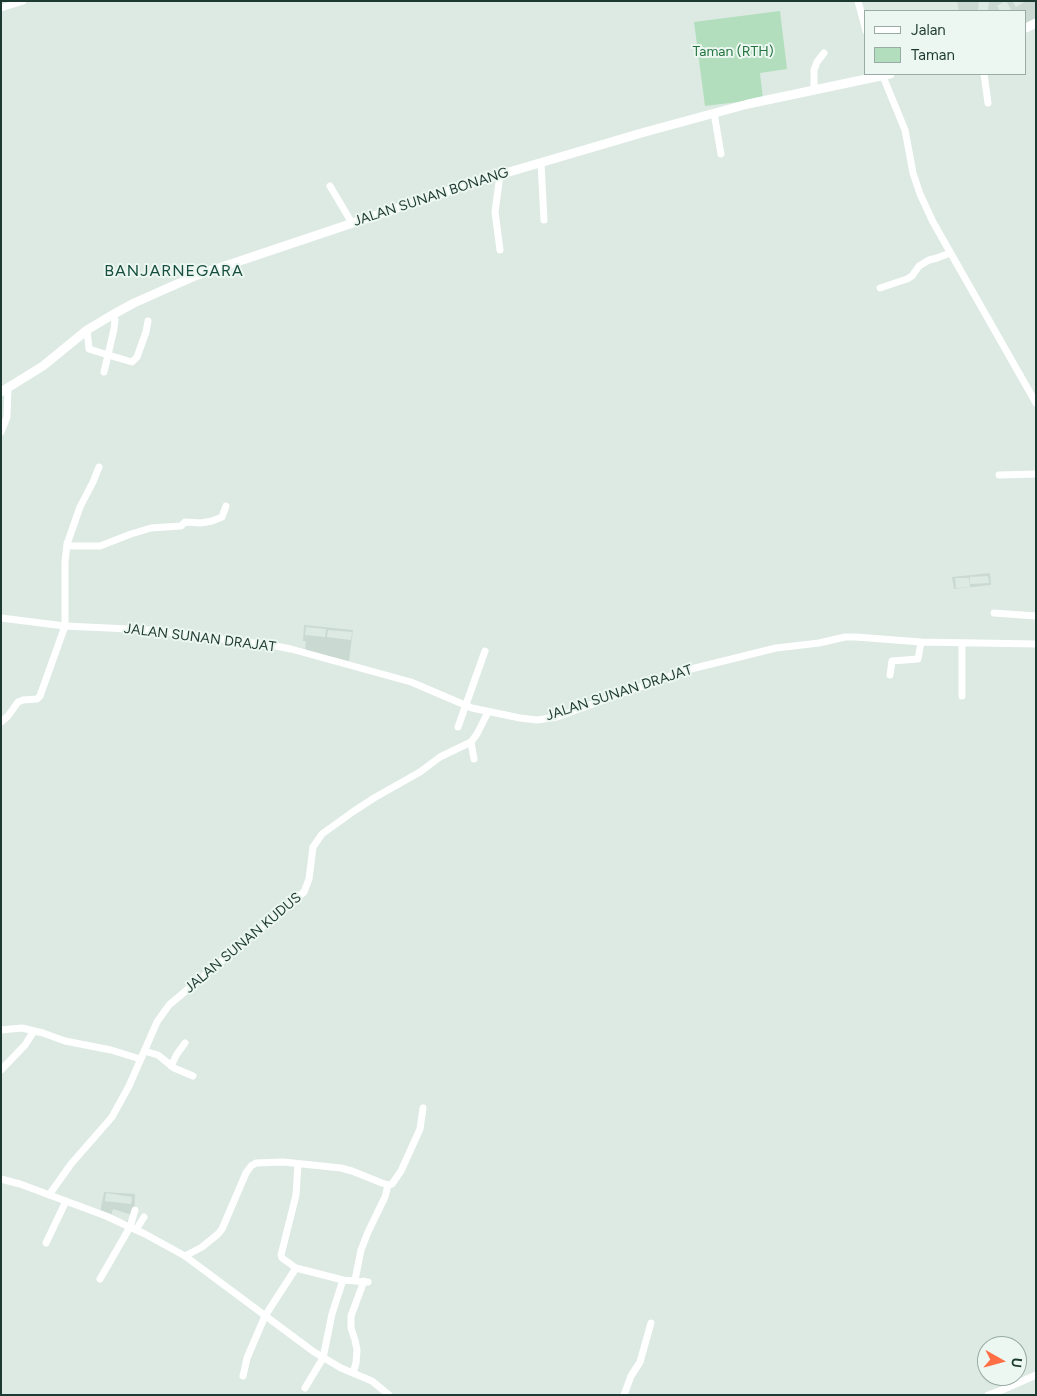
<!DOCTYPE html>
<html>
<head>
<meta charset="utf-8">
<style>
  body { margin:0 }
  #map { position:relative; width:1037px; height:1396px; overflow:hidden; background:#dceae3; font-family:Figtree,sans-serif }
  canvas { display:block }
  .frame { position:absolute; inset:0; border:2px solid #1d3a32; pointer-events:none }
  .legend { position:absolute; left:864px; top:10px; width:162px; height:65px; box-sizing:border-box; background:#ecf7f1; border:1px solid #99aba5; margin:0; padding:6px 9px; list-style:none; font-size:15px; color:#1d3a32 }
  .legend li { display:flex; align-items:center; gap:10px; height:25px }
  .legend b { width:25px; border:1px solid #99aba5 }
  .north { position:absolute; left:977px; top:1336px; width:50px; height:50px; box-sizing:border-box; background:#ecf7f1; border:1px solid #99aba5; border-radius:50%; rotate:97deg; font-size:14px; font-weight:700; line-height:20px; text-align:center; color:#1d3a32 }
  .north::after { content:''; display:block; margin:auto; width:18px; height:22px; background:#ff6f45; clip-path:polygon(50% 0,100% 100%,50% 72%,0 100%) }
</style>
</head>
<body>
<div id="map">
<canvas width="1037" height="1396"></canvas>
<div class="frame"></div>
<ul class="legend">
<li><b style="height:6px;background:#fff"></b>Jalan</li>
<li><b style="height:14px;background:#b2debd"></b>Taman</li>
</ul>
<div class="north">U</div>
</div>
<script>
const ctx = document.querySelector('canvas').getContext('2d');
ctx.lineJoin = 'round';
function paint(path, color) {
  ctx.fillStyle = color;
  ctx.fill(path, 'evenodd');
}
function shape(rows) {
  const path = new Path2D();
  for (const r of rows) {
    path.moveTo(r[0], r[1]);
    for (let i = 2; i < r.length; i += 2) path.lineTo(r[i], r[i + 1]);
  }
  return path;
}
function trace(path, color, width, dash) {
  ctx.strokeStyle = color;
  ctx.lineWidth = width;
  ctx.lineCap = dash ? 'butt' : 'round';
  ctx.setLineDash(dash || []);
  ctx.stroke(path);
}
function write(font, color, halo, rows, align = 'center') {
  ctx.font = font + ' Figtree,sans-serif';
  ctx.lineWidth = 4;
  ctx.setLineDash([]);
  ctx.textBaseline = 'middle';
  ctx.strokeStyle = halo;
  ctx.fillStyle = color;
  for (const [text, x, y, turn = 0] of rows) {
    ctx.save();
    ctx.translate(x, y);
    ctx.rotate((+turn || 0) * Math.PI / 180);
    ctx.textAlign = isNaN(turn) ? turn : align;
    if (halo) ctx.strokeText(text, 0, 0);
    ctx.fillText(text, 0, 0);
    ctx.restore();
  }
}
const built = shape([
  [957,1,979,1,978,11,959,11],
  [989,1,1005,1,997,6,1000,11,988,11],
  [1006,1,1012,1,1016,7,1026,1,1036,1,1036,18,1026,23,1026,11,1012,11],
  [990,573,991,585,954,589,952,577],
  [988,576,989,583,970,584,970,577],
  [955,578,969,578,970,587,956,588],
  [304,625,353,630,349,661,305,651,306,641,303,641],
  [306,627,326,629,325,637,305,635],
  [328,630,352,632,351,640,327,637],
  [104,1192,135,1194,134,1226,100,1213],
  [106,1193,132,1197,131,1204,105,1201],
  [113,1209,132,1215,130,1222,111,1216]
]);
const green = shape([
  [780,11,787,69,760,73,763,99,705,106,694,22]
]);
const minor = shape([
  [858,1,866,31],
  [1,8,23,1],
  [882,74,905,130,913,173,920,194,933,222,1036,403],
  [984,74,988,103],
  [814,90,814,70,817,62,824,53],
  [714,113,721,154],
  [541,163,544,220],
  [500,175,495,212,500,250],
  [330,186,352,223],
  [880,288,907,279,912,276,919,266,929,260,937,258,950,253],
  [87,330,89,349,108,355,132,362,137,357,146,332,148,321],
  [104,372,114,329,115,320,112,315],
  [1,432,7,417,8,389],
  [999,475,1036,474],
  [67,546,100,546,131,534,151,528,181,526,185,522,201,523,212,521,222,517,226,506],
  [994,613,1036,616],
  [1,618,65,626,150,630,270,645,291,649,411,682,472,708,520,718,537,720,557,717,687,670,776,648,819,643,845,637,856,637,921,642,1036,644],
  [890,675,892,661,918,659,921,642],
  [962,696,962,643],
  [1,722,8,716,18,702,23,700,37,699,40,696,65,626,65,562,67,544,80,507,93,482,99,467],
  [458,727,485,651],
  [471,742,474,759],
  [1,1030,22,1028,43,1033,65,1041,111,1050,140,1059],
  [144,1051,158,1055,174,1068,193,1076],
  [171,1066,177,1054,185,1043],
  [1,1070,25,1045,34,1031],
  [1,1179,20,1184,106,1216,145,1234,185,1256,314,1352,341,1368,372,1381,389,1395],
  [49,1195,71,1164,112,1117,129,1086,157,1022,169,1005,304,892,309,879,313,847,322,834,354,811,374,798,420,772,440,757,471,742,477,734,488,712],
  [136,1230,144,1217],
  [46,1243,66,1201],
  [185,1256,202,1247,218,1234,222,1229,246,1173,251,1166,256,1163,283,1162,341,1168,352,1171,382,1183,388,1185,392,1184,401,1171,420,1129,423,1108],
  [296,1268,282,1258,281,1255,296,1195,298,1164],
  [100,1279,130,1227,135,1210],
  [355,1280,361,1250,368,1232,385,1197,388,1185],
  [353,1373,356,1363,357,1350,355,1340,351,1328,351,1316,364,1281],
  [243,1376,247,1358,265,1316,296,1268,343,1280,368,1282],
  [305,1388,323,1358,332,1314,343,1280],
  [624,1395,631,1376,640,1362,651,1323],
  [988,1395,1002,1390,1036,1375]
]);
const tertiary = shape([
  [1026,28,1036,23],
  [1,392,43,366,87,330,112,315,134,303,195,276,475,182,645,132,748,104,890,74]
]);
const parkNames = [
  ["Taman (RTH)",733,52]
];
const streetNames = [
  ["JALAN SUNAN BONANG",431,197,-18],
  ["JALAN SUNAN DRAJAT",200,638,7],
  ["JALAN SUNAN DRAJAT",619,693,-18],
  ["JALAN SUNAN KUDUS",243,943,-40]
];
const quarterNames = [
  ["BANJARNEGARA",174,271]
];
paint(built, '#cadad2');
paint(green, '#b2debd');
trace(minor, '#fff', 7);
trace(tertiary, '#fff', 9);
write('14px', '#247541', '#ecf7f1', parkNames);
write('14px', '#1d3a32', '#ecf7f1', streetNames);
ctx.letterSpacing = '1px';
write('16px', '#174e3f', '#ecf7f1', quarterNames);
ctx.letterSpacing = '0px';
</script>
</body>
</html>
